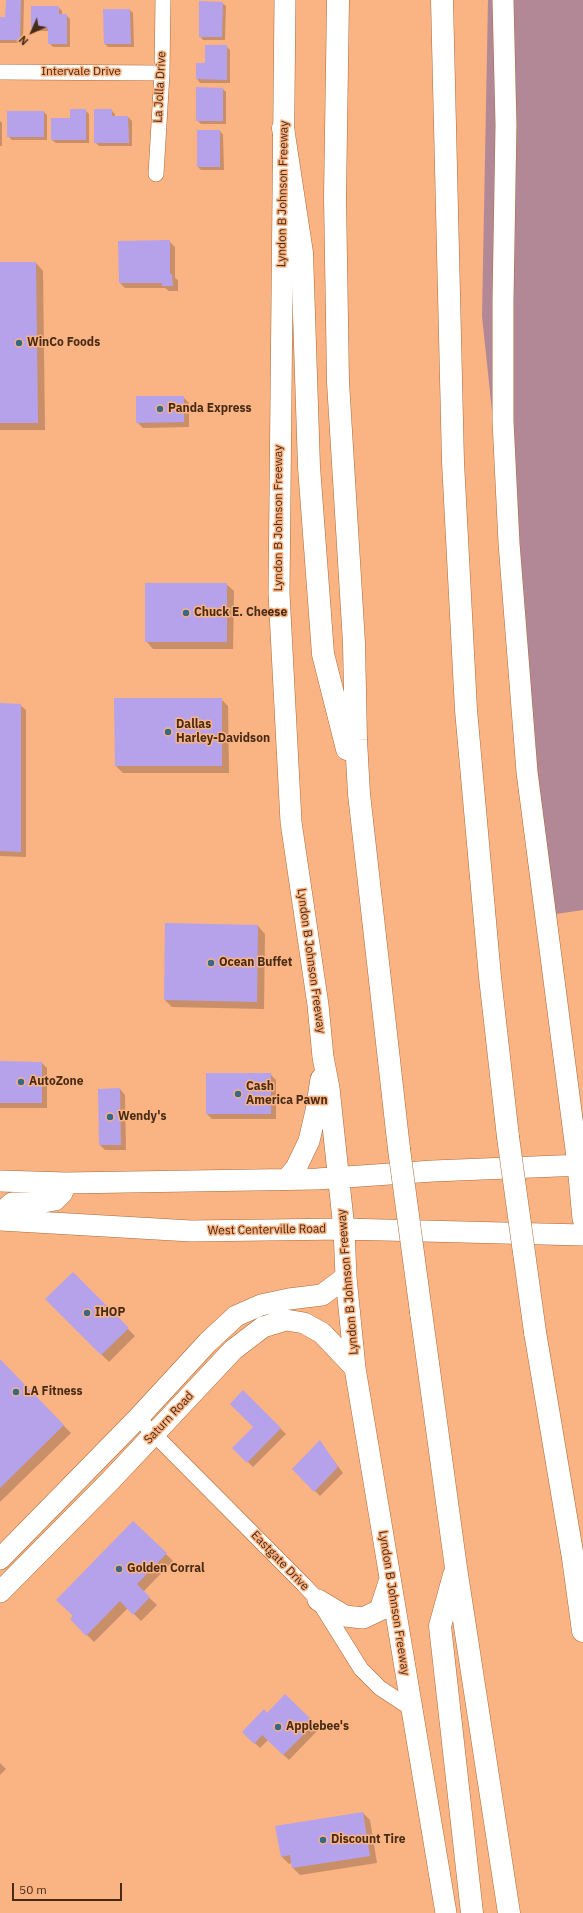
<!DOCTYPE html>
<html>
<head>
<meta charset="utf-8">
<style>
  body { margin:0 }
  #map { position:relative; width:583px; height:1913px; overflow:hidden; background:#fab382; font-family:"IBM Plex Sans",sans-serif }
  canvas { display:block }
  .north { position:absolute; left:12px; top:12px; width:40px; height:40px; -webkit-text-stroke:3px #fab382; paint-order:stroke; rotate:225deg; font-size:11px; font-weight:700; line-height:16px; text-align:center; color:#472b17 }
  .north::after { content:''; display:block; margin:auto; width:14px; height:18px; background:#472b17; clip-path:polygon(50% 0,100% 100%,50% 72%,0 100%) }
  .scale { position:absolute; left:12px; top:1883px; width:110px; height:18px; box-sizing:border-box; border:2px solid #472b17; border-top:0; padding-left:5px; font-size:12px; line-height:14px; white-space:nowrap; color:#472b17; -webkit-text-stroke:3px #fab382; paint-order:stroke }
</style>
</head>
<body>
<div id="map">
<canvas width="583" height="1913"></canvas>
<div class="north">N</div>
<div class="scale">50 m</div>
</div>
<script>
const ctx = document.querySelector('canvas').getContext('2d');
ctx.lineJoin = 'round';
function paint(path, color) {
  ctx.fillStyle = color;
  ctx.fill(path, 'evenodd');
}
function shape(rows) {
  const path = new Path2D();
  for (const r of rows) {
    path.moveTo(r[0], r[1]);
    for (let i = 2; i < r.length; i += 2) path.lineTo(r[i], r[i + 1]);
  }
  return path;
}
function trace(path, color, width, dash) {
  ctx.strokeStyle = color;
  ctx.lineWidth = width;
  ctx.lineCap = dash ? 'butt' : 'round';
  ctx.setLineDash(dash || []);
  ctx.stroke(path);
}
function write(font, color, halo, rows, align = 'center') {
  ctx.font = font + ' "IBM Plex Sans",sans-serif';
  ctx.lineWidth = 3;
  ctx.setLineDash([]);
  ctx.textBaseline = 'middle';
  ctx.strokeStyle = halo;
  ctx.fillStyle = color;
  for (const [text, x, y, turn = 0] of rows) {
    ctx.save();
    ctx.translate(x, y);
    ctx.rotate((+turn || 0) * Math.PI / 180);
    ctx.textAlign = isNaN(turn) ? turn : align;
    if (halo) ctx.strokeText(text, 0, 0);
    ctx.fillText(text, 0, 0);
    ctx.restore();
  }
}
const green = shape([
  [488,0,583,0,583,910,556,914,541,878,482,316]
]);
const shadow = shape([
  [7,0,24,0,23,43,0,43,0,18,6,19],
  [222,3,226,6,225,40,203,40,200,36],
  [58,7,62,11,62,15,66,15,70,19,70,47,53,47,49,43,49,31,36,31,32,28],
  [130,10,133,13,134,47,108,47,105,44],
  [226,46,230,50,230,83,200,83,197,79,197,64,206,64],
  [223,89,226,92,226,124,201,124,197,120],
  [85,110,89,114,89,143,56,143,52,140,71,119],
  [111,110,115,114,115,117,128,117,132,121,132,146,99,146,95,142],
  [44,112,47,115,47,140,12,140,8,136],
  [0,121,2,123,2,146,0,146],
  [220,131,223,135,224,170,201,170,198,167],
  [169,241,175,247,175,278,178,280,178,291,169,291,165,288,125,288,120,283],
  [0,263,36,263,43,271,45,430,0,430],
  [183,397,189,403,189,427,143,428,137,422],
  [226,584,234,591,233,649,153,649,146,641],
  [221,699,228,706,229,773,123,773,116,766],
  [0,704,20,705,26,710,26,857,0,856],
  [258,926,265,934,264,1009,172,1007,165,1000],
  [0,1062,42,1063,47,1068,47,1108,0,1108],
  [270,1074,276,1080,276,1119,212,1119,207,1114],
  [120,1089,125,1095,126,1150,105,1150,100,1145],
  [73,1273,135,1336,109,1362,46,1299],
  [0,1361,71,1433,0,1502],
  [243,1392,286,1434,253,1467,234,1448,254,1427],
  [320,1442,343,1473,320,1496,293,1469],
  [133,1522,173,1561,143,1592,157,1605,141,1621,128,1608,94,1642,71,1619],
  [285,1696,319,1729,289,1760,268,1740,260,1748,243,1732,267,1714],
  [0,1763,6,1769,0,1775],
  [363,1813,370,1820,377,1863,300,1875,293,1868,292,1863,289,1864,281,1856]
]);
const building = shape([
  [6,0,21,0,20,40,0,40,0,17,5,17],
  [199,1,223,2,222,37,199,37],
  [31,6,59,6,59,14,67,14,67,44,48,44,48,28,31,28],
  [103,9,130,9,131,44,104,44],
  [205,45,227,45,227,80,196,79,196,63,205,63],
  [196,87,223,88,223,121,196,121],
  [70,109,86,109,86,140,51,140,51,118,70,118],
  [94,109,112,109,112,116,128,116,129,143,94,143],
  [7,111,44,111,44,137,7,137],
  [197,130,220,130,220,167,197,167],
  [170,240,170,274,172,274,173,286,162,286,162,283,119,283,118,241],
  [0,262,36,262,38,423,0,423],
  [136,396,184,396,184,422,136,423],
  [145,583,227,583,227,642,145,642],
  [114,698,222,698,222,766,115,766],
  [0,703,21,704,21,852,0,851],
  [165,923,258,925,257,1002,164,1000],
  [0,1061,42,1062,42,1103,0,1103],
  [206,1073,271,1073,271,1114,206,1114],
  [120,1088,121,1145,99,1145,98,1089],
  [73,1272,129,1328,101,1355,45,1299],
  [0,1359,64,1425,0,1488],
  [243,1390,281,1428,247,1463,232,1448,253,1427,230,1404],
  [320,1440,338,1467,314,1492,292,1469],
  [133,1521,167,1553,137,1584,150,1597,133,1615,120,1601,86,1636,70,1619,73,1616,56,1600],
  [285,1694,315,1723,283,1755,262,1735,254,1744,242,1732,264,1709,267,1713],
  [363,1812,370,1856,292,1868,290,1855,281,1857,275,1826]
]);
const street = shape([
  [0,72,162,73],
  [156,174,162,73,163,0],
  [138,1418,303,1584,318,1600,361,1669,380,1688,412,1709]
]);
const secondary = shape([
  [285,0,279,593,291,822,318,1005,323,1057,329,1088,344,1229,346,1277,355,1368,446,1913],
  [503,0,506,125,503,300,503,421,509,543,527,772,578,1165,583,1219],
  [287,1179,296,1168,309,1141,316,1111,321,1079],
  [0,1181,66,1183,317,1179,433,1171,583,1165],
  [0,1214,12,1203,38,1203,55,1200,62,1193,66,1183],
  [0,1220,191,1231,344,1229,583,1235],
  [0,1559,138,1418,208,1342,236,1316,261,1305,289,1299,322,1295,346,1277],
  [0,1592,110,1481,233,1350,263,1327,286,1320,304,1323,322,1333,355,1368],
  [318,1600,345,1616,363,1618,380,1610,389,1582]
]);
const highway = shape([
  [338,0,335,197,338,382,354,643,356,740,359,794,399,1149],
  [442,0,453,462,466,710,490,977,508,1137],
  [283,128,302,253,309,467,323,654,347,749],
  [421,1312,456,1568,509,1913],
  [535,1332,573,1558,583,1631],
  [454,1575,440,1626,472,1913]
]);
const highwayBridge = shape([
  [508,1137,535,1332],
  [399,1149,421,1312]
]);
const markers = [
  [19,343,4,"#366986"],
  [160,409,4,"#366986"],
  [186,613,4,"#366986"],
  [168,732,4,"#366986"],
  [211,963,4,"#366986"],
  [21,1082,4,"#366986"],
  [238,1094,4,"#366986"],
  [110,1117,4,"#366986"],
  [87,1313,4,"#366986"],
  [16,1392,4,"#366986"],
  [119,1569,4,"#366986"],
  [278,1727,4,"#366986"],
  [323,1840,4,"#366986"]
];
const streetNames = [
  ["Intervale Drive",81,72],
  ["La Jolla Drive",160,87,-87],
  ["Lyndon B Johnson Freeway",283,194,-89],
  ["Lyndon B Johnson Freeway",279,518,-90],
  ["Lyndon B Johnson Freeway",311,961,82],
  ["West Centerville Road",267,1230,-1],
  ["Lyndon B Johnson Freeway",348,1282,-95],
  ["Saturn Road",169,1418,-47],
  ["Eastgate Drive",280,1561,46],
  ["Lyndon B Johnson Freeway",394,1603,81]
];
const poiNames = [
  ["WinCo Foods",27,343],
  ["Panda Express",168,409],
  ["Chuck E. Cheese",194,613],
  ["Dallas",176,725],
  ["Harley-Davidson",176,739],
  ["Ocean Buffet",219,963],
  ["AutoZone",29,1082],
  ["Cash",246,1087],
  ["America Pawn",246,1101],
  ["Wendy's",118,1117],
  ["IHOP",95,1313],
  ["LA Fitness",24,1392],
  ["Golden Corral",127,1569],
  ["Applebee's",286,1727],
  ["Discount Tire",331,1840]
];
paint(green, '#b28897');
paint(shadow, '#0003');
paint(building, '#b5a2eb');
trace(street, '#aa6938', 16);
trace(secondary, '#aa6938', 22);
trace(highway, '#aa6938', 23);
trace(street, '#fff', 15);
trace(secondary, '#fff', 21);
trace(highway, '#fff', 22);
trace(highwayBridge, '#aa6938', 23, []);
trace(highwayBridge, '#fff', 22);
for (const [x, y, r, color] of markers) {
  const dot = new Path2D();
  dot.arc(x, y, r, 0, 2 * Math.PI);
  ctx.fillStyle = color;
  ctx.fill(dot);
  trace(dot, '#fab382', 1.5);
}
write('12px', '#472b17', '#fab382', streetNames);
write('bold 12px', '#472b17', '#fab382', poiNames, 'left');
</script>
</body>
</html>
